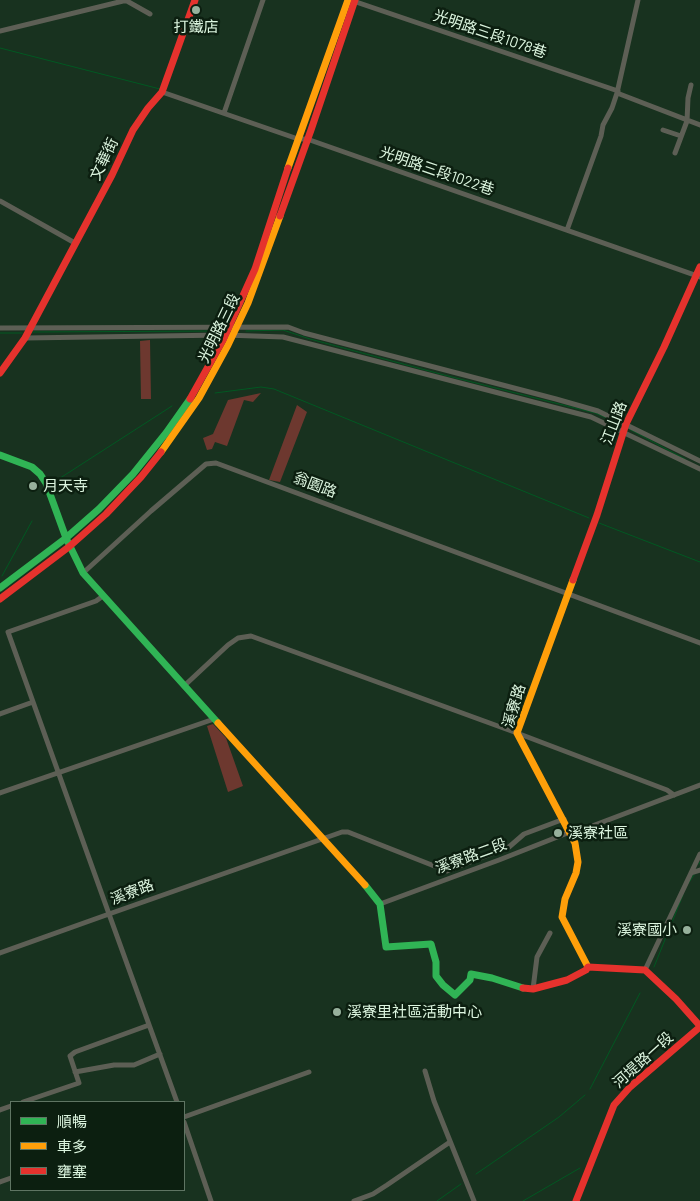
<!DOCTYPE html>
<html>
<head>
<meta charset="utf-8">
<style>
  body { margin:0 }
  #map { position:relative; width:700px; height:1201px; overflow:hidden; background:#18321f; font-family:Barlow,"Noto Sans TC",sans-serif }
  canvas { display:block }
  .legend { position:absolute; left:10px; top:1101px; width:175px; height:90px; box-sizing:border-box; background:#0c1f10; border:1px solid #5f7563; margin:0; padding:6px 9px; list-style:none; font-size:15px; color:#dcf5df }
  .legend li { display:flex; align-items:center; gap:10px; height:25px }
  .legend b { width:25px; border:1px solid #5f7563 }
</style>
</head>
<body>
<div id="map">
<canvas width="700" height="1201"></canvas>
<ul class="legend">
<li><b style="height:6px;background:#30b455"></b>順暢</li>
<li><b style="height:6px;background:#ff9f0a"></b>車多</li>
<li><b style="height:6px;background:#e5322d"></b>壅塞</li>
</ul>
</div>
<script>
const ctx = document.querySelector('canvas').getContext('2d');
ctx.lineJoin = 'round';
function paint(path, color) {
  ctx.fillStyle = color;
  ctx.fill(path, 'evenodd');
}
function shape(rows) {
  const path = new Path2D();
  for (const r of rows) {
    path.moveTo(r[0], r[1]);
    for (let i = 2; i < r.length; i += 2) path.lineTo(r[i], r[i + 1]);
  }
  return path;
}
function trace(path, color, width, dash) {
  ctx.strokeStyle = color;
  ctx.lineWidth = width;
  ctx.lineCap = dash ? 'butt' : 'round';
  ctx.setLineDash(dash || []);
  ctx.stroke(path);
}
function write(font, color, halo, rows, align = 'center') {
  ctx.font = font + ' Barlow,"Noto Sans TC",sans-serif';
  ctx.lineWidth = 5;
  ctx.setLineDash([]);
  ctx.textBaseline = 'middle';
  ctx.strokeStyle = halo;
  ctx.fillStyle = color;
  for (const [text, x, y, turn = 0] of rows) {
    ctx.save();
    ctx.translate(x, y);
    ctx.rotate((+turn || 0) * Math.PI / 180);
    ctx.textAlign = isNaN(turn) ? turn : align;
    if (halo) ctx.strokeText(text, 0, 0);
    ctx.fillText(text, 0, 0);
    ctx.restore();
  }
}
const green = shape([
  [150,340,151,399,141,399,140,341],
  [261,393,253,402,244,400,227,446,215,442,212,449,207,450,203,438,213,434,228,400],
  [297,405,307,412,280,482,269,480],
  [213,724,226,738,243,786,228,792,207,726]
]);
const stream = shape([
  [0,48,160,89],
  [246,331,283,330,310,339,444,375,595,413,620,424],
  [32,332,219,331],
  [0,333,22,333],
  [215,393,261,387,274,389,589,518],
  [629,429,685,459],
  [54,482,172,406],
  [599,523,700,562],
  [2,576,32,521],
  [699,864,700,862],
  [688,884,694,875],
  [654,967,683,895],
  [590,1089,640,993],
  [476,1174,559,1117,585,1095],
  [437,1201,461,1184],
  [523,1201,580,1168]
]);
const street = shape([
  [353,1,618,91],
  [0,31,123,1,127,1,150,14],
  [162,92,298,139,307,139,700,277],
  [617,93,700,125],
  [224,113,263,0],
  [663,130,681,136],
  [675,153,687,121,688,98,691,85],
  [0,201,75,243],
  [567,230,601,136,603,125,612,108,617,93,638,0],
  [0,328,288,327,304,333,556,399,598,411,700,461],
  [25,338,225,335,283,337,591,417,700,469],
  [83,573,151,511,206,464,216,463,700,643],
  [184,686,228,645,238,638,251,636,517,733,667,790,674,795],
  [0,714,33,702],
  [0,793,214,719],
  [691,873,700,870],
  [380,904,499,860,570,832,579,831,700,785],
  [0,953,109,914,8,632,96,601,103,596],
  [645,970,700,854],
  [533,989,537,957,550,933],
  [425,1071,434,1101,474,1201],
  [75,1072,114,1065,134,1065,160,1054],
  [23,1102,79,1083,70,1056,75,1052,149,1025],
  [177,1102,109,914,342,832,348,832,447,871,509,847,524,834,564,819],
  [0,1110,11,1106],
  [184,1117,309,1072],
  [184,1122,211,1201],
  [0,1182,11,1178],
  [354,1201,373,1194,387,1185,450,1142]
]);
const fast = shape([
  [0,455,32,467,40,474,46,483,66,538,83,573,218,723],
  [0,588,66,538,99,509,133,474,166,433,190,399],
  [365,885,380,904,386,947,431,944,436,962,436,976,443,985,455,995,470,980,471,974,492,978,523,988]
]);
const slow = shape([
  [288,168,348,0],
  [161,452,199,398,228,345,248,303,280,216],
  [573,580,517,733,575,843,578,862,576,873,565,899,562,917,588,967],
  [218,723,365,885]
]);
const jam = shape([
  [280,216,311,130,355,0],
  [0,373,25,338,112,175,133,130,148,108,162,92,195,0],
  [190,399,223,340,255,269,288,168],
  [573,580,597,515,626,424,664,347,700,267],
  [0,599,70,546,106,514,141,477,161,452],
  [523,988,533,989,567,980,586,970,588,967,645,970,676,999,700,1026],
  [576,1201,614,1105,630,1087,700,1027]
]);
const markers = [
  [196,10,5,"#97b19c"],
  [33,486,5,"#97b19c"],
  [558,833,5,"#97b19c"],
  [687,930,5,"#97b19c"],
  [337,1012,5,"#97b19c"]
];
const poiNames = [
  ["打鐵店",196,27,"center"],
  ["月天寺",43,486],
  ["溪寮社區",568,833],
  ["溪寮國小",677,930,"right"],
  ["溪寮里社區活動中心",347,1012]
];
const streetNames = [
  ["光明路三段1078巷",490,34,19],
  ["文華街",104,159,-64],
  ["光明路三段1022巷",437,171,19],
  ["光明路三段",219,328,-64],
  ["江山路",614,423,-69],
  ["翁園路",315,485,21],
  ["溪寮路",514,706,-73],
  ["溪寮路二段",471,856,-20],
  ["溪寮路",132,892,-21],
  ["河堤路一段",643,1060,-42]
];
paint(green, '#6d382f');
trace(stream, '#025822', 1);
trace(street, '#5d5f55', 5);
trace(fast, '#30b455', 7);
trace(slow, '#ff9f0a', 7);
trace(jam, '#e5322d', 7);
for (const [x, y, r, color] of markers) {
  const dot = new Path2D();
  dot.arc(x, y, r, 0, 2 * Math.PI);
  ctx.fillStyle = color;
  ctx.fill(dot);
  trace(dot, '#0c1f10', 2);
}
write('15px', '#dcf5df', '#0c1f10', poiNames, 'left');
write('15px', '#dcf5df', '#0c1f10', streetNames);
</script>
</body>
</html>
